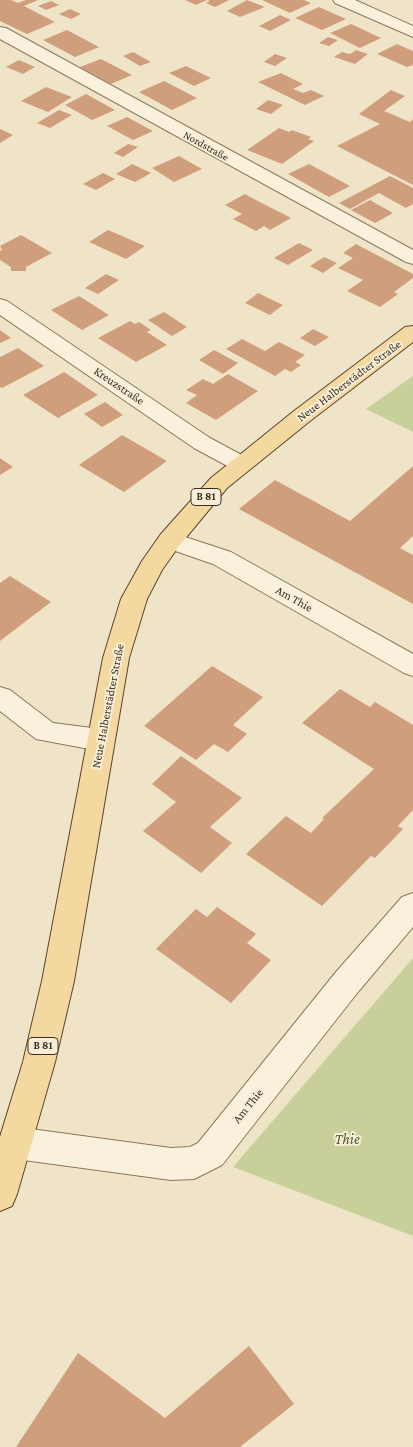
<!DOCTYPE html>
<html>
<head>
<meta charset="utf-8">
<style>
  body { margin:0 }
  canvas { display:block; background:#f0e4c8 }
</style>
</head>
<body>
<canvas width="413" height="1447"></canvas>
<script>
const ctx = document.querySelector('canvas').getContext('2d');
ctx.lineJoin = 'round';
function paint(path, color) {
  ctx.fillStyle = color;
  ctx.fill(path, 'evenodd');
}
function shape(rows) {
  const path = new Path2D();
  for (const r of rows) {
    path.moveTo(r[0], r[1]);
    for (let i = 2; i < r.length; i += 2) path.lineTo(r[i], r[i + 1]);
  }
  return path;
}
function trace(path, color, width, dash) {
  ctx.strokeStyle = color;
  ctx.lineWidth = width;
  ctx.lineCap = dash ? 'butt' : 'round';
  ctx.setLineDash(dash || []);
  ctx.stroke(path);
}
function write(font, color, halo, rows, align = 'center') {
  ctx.font = font + ' "Crimson Pro",serif';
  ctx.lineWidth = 4;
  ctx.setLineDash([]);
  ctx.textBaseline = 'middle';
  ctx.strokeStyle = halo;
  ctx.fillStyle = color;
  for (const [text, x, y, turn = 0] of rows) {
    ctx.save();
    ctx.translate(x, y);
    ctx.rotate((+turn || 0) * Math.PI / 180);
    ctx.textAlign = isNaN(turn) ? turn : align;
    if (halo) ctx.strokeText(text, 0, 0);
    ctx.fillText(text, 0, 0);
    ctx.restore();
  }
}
const green = shape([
  [413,376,413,432,366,409],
  [413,958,413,1236,233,1167]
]);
const building = shape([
  [0,0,11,0,18,3,26,0,38,0,24,6,55,22,27,34,0,21],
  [185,0,229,0,215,7,206,3,210,1,207,0,196,5],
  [247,0,265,7,240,17,227,11],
  [262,0,304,0,311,3,290,13],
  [51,1,59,5,46,10,38,6],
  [319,7,346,19,322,30,295,18],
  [70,9,81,14,71,19,59,14],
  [280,15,291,20,270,31,259,26],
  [351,24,381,38,360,48,330,33],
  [67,30,99,47,75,57,43,40],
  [328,37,338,40,329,46,319,43],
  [397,44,413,51,413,65,407,67,377,54],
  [356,50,368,54,355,64,334,57,342,52,350,54],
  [133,52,151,62,140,66,123,56],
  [275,54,287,58,275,66,264,62],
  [101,59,132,75,111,84,80,67],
  [19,60,35,67,23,74,6,67],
  [186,66,211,78,194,86,169,73],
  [281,73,303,84,293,89,303,93,311,90,324,96,305,105,258,82],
  [164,81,197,98,172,110,139,92],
  [46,87,72,97,48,112,21,101],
  [391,90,405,96,384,111,410,122,413,119,413,185,337,146,380,124,359,114],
  [86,94,115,110,92,120,65,105],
  [268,100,283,105,271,114,256,109],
  [59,110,72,115,50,128,37,123],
  [127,117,153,131,133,140,107,126],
  [279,128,289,132,292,130,311,137,308,139,314,141,282,164,247,150],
  [0,129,13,135,0,143],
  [128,144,138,147,123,157,114,153],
  [179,156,202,169,174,182,152,168],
  [132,164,151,173,135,182,116,174],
  [309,164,350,186,329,197,288,174],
  [103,173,115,179,96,190,83,184],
  [390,176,413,188,413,204,406,208,379,193,350,209,339,203],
  [245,194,254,199,291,218,270,230,264,226,256,231,233,219,242,214,225,205],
  [370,200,393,213,375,223,351,210],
  [108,230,145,246,126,259,89,242],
  [21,235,52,253,26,267,26,271,11,271,11,267,0,260,0,251,2,250,0,246],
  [299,243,313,250,288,265,274,258],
  [356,244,413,274,413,278,394,292,398,294,380,307,347,291,363,280,338,268,353,258,343,253],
  [324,257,337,263,323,273,310,266],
  [106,274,119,280,98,294,85,288],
  [258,293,283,305,270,315,245,303],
  [79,296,109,315,82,330,51,310],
  [164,312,187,327,172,336,148,320],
  [130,321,135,324,139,322,151,330,147,332,167,345,136,362,98,338],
  [313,329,329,337,315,346,300,338],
  [0,330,11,338,0,343],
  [242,339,265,351,279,342,305,355,295,362,301,365,291,372,285,369,275,376,226,349],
  [18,348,44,366,2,388,0,387,0,357],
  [214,350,238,363,223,374,199,360],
  [64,372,98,395,58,418,23,395],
  [228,374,258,391,216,420,186,403,197,395,186,390,203,379,213,384],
  [105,402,123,415,102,427,84,414],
  [122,435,167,461,124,492,79,465],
  [0,458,13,467,0,475],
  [413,466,413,536,400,548,413,555,413,604,239,509,275,480,350,521],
  [10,576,51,602,0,641,0,583],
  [212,666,263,697,233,725,247,734,228,752,214,744,196,760,144,726],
  [340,689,370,707,375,702,413,725,413,810,398,826,403,829,375,858,371,856,322,906,246,854,286,816,311,833,324,819,322,818,374,769,302,723],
  [181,756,242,798,210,827,232,843,201,873,143,831,176,802,152,784],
  [217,907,256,934,247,943,271,960,231,1003,156,949,196,909,207,917],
  [249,1346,294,1404,240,1447,16,1447,78,1353,165,1418]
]);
const minor = shape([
  [333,0,355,0,413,26,413,37,335,3,333,0],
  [0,27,6,28,413,250,413,264,406,262,0,39,0,27],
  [0,299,7,301,210,438,249,459,253,464,249,469,241,472,233,469,194,448,0,315,0,299],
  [170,532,231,552,413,654,413,676,404,673,213,564,161,546,158,540,161,534,170,532],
  [0,687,10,690,53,723,100,729,110,733,114,740,110,747,100,751,36,739,0,711,0,687],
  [413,893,413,927,358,992,222,1165,194,1179,171,1180,16,1159,4,1154,0,1145,4,1132,16,1127,171,1148,190,1147,198,1143,336,972,402,897,413,893]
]);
const major = shape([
  [413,326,413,342,310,421,227,488,179,546,162,570,147,599,129,658,74,981,55,1062,17,1194,12,1206,0,1211,0,1137,23,1062,42,981,103,658,121,599,142,561,161,534,211,478,294,411,405,327,413,326]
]);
const farStreetnames = [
  ["Nordstraße",206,146,29]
];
const shields = [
  [206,497,30],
  [43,1046,30]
];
const shieldNames = [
  ["B 81",206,497],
  ["B 81",43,1046]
];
const streetNames = [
  ["Neue Halberstädter Straße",349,381,-37],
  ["Kreuzstraße",119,386,34],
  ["Am Thie",294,599,29],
  ["Neue Halberstädter Straße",108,706,-79],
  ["Am Thie",248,1106,-51]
];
const nearParknames = [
  ["Thie",347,1139]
];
paint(green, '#c9cf9b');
paint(building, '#cf9f7d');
trace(minor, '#8d765c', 2);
trace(major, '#5b4430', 2);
paint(minor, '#faf1dc');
paint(major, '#f3d9a0');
write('11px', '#3d2e20', '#f7eed8', farStreetnames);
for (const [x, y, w] of shields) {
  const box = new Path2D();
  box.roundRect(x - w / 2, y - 8.5, w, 17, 4);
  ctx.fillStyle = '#f7eed8';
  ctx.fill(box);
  trace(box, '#3d2e20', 1);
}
write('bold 11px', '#3d2e20', null, shieldNames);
write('12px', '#3d2e20', '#f7eed8', streetNames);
write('italic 15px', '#4d5a26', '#f7eed8', nearParknames);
</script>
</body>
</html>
